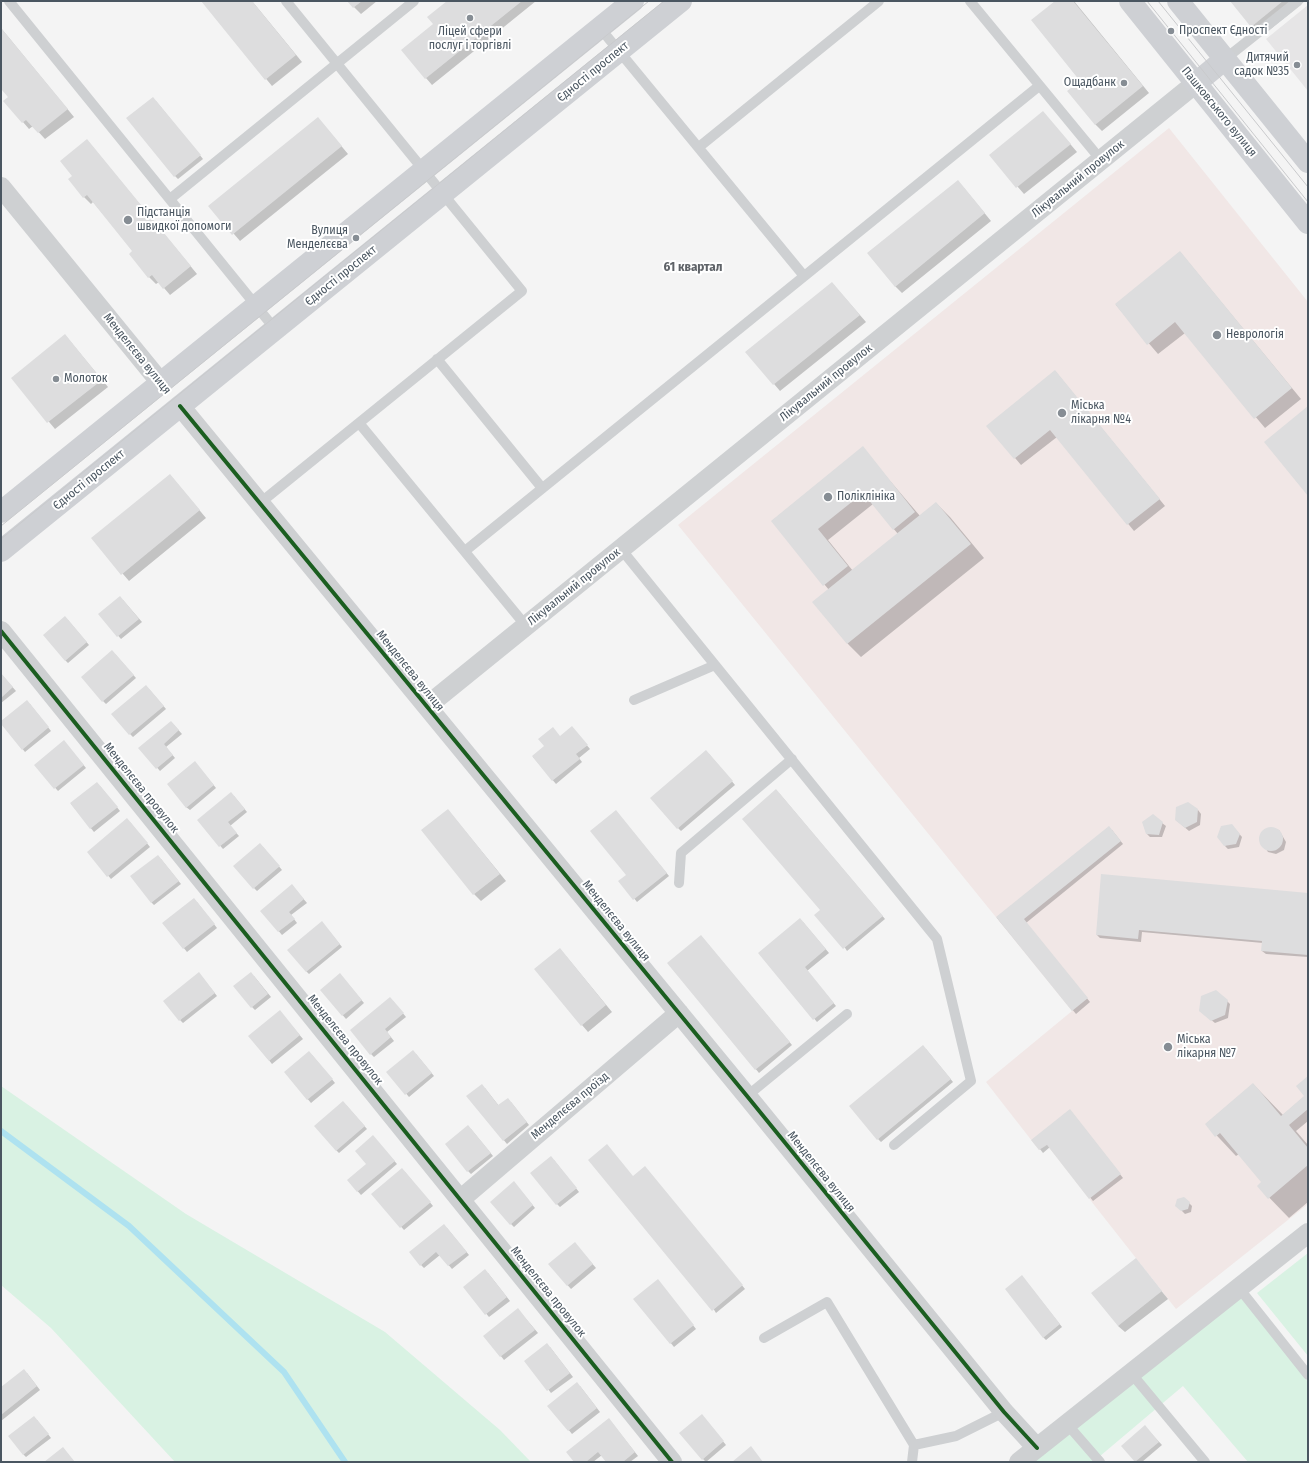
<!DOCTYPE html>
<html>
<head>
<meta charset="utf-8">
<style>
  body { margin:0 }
  #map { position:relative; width:1309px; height:1463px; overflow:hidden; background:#f4f4f4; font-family:"Fira Sans Condensed",sans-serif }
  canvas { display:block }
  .frame { position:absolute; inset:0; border:2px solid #4a5661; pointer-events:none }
</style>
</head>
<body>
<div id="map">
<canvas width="1309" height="1463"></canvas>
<div class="frame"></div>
</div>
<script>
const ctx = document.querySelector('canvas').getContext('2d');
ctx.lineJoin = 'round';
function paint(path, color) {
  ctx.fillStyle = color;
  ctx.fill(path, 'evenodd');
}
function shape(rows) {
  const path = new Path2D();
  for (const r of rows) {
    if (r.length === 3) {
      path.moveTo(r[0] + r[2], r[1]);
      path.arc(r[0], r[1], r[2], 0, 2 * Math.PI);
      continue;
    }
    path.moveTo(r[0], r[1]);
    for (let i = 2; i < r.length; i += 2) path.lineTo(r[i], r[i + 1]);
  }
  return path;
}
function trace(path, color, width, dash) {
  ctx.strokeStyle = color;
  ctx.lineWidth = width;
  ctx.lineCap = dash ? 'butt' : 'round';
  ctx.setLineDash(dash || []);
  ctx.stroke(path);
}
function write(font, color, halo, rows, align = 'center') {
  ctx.font = font + ' "Fira Sans Condensed",sans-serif';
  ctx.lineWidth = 4;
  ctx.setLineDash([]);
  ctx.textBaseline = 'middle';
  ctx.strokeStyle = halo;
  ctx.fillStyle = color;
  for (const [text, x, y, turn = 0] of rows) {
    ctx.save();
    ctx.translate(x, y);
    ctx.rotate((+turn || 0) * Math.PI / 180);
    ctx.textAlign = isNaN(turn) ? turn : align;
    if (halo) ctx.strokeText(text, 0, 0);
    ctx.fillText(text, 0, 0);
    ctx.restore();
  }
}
const education = shape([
  [1308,5,1308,91,1266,39]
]);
const medical = shape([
  [1169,128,1308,302,1308,1204,1176,1309,1047,1145,1039,1150,986,1082,1072,1011,678,525]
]);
const green = shape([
  [1,1086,186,1214,385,1332,500,1430,531,1462,175,1462,51,1328,1,1285],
  [1308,1253,1308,1356,1257,1293],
  [1241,1296,1308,1382,1308,1462,1248,1462,1183,1386,1093,1462,1031,1462]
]);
const shadow = shape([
  [202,1,252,1,302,62,272,86],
  [348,1,377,1,361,14],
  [449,1,536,1,432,85,402,50,434,24],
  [1056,1,1074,1,1149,93,1102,131,1095,124],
  [1231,1,1305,1,1262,36],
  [1,28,74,117,45,139,33,126,29,129,23,122,9,98,1,87],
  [156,101,203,159,178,179,175,176],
  [1043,112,1077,152,1024,194,990,155],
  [318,118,348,154,240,241,210,206],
  [87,140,197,274,170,295,159,282,156,284,149,277,130,254,134,251,93,202,91,204,84,197,73,177],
  [964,188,991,221,902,293,895,286],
  [1180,252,1301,399,1265,428,1185,333,1158,354,1116,305],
  [832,283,866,322,780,391,747,352],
  [65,335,108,387,55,429,12,378],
  [1055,371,1165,506,1134,531,1057,437,1021,465,988,426],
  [862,448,920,516,936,503,950,517,984,558,861,657,848,644,814,603,829,590,772,521],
  [873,504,898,534,853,571,828,540],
  [170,475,206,518,129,581,93,539],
  [123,600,142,622,121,639,99,614],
  [68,620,89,645,68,663,65,660],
  [115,654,136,678,106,704,103,701],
  [1,674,16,691,1,703],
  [149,689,166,709,133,737,130,734],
  [30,704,51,731,25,752,1,722],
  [174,725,182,734,166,747,175,758,160,771,140,748],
  [575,731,590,749,579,758,582,762,556,784,533,757,560,737],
  [67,745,86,768,58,791,35,765],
  [709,754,735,785,681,831,678,828],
  [198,766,216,788,190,810,186,807],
  [100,786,120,811,94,832,71,804],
  [779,793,885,919,847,951,821,910],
  [234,796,247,812,230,826,239,836,223,849,198,820],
  [448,810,506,881,481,901,474,894],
  [1198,810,1201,814,1200,825,1189,831,1176,820],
  [619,815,669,876,637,902,620,881,627,875],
  [130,822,150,847,111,879,88,852],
  [1162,823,1166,826,1162,837,1150,837,1147,834],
  [1270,828,1279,830,1286,842,1284,850,1276,854,1268,852,1260,840,1263,832],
  [1235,829,1242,837,1239,847,1228,849,1225,846],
  [1112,830,1123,844,1026,923,1090,1002,1076,1014,997,918],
  [263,847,282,870,257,891,254,888],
  [161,859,181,884,154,905,151,902],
  [295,889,307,903,291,915,297,923,282,935,262,911],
  [1308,894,1308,957,1266,954,1262,951,1263,943,1142,932,1141,942,1100,938,1097,935],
  [197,902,217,928,187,952,164,923],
  [803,922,829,953,807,971,836,1006,817,1022,759,953],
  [325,926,342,947,309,974,306,971],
  [701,936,792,1045,759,1073,668,963],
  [566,956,612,1012,588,1032,582,1025],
  [254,976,271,997,255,1010,252,1007],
  [202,977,217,996,183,1023,180,1020],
  [343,978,364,1003,346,1019,321,990],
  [393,1001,406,1017,387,1032,394,1041,374,1057,371,1054],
  [1227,1001,1230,1004,1228,1018,1215,1023,1204,1014],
  [282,1014,303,1039,272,1064,249,1036],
  [926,1049,953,1082,881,1142,878,1139],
  [416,1054,434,1076,409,1097,388,1072],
  [312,1055,335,1083,311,1103,285,1072],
  [1308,1077,1308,1121,1296,1131,1308,1145,1308,1202,1289,1218,1258,1186,1263,1182,1239,1154,1236,1156,1206,1124,1253,1084,1283,1115,1305,1096],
  [485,1088,499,1106,511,1102,529,1125,507,1144,468,1097],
  [346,1105,367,1129,339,1153,336,1150],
  [1073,1114,1123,1178,1093,1201,1050,1147,1043,1153,1033,1140],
  [471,1129,493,1156,471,1174,468,1171],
  [376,1140,397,1164,361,1195,348,1180,367,1164],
  [554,1160,579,1192,560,1207,557,1204],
  [648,1171,745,1289,716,1313,633,1177],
  [405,1172,433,1206,404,1230,372,1194],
  [517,1186,535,1208,514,1227,511,1224],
  [1184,1198,1192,1206,1191,1212,1185,1214,1177,1206],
  [447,1228,469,1255,452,1269,440,1255,424,1268,421,1265],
  [578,1247,596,1268,571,1289,550,1265],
  [1136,1260,1168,1299,1125,1332,1118,1326],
  [488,1273,510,1301,489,1317,464,1287],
  [1025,1280,1062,1327,1046,1340,1043,1337],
  [661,1284,696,1329,674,1347,635,1299],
  [521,1313,538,1333,504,1360,485,1336],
  [550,1347,573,1377,551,1393,526,1361],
  [27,1373,40,1390,1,1421,1,1388],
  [580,1386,600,1412,572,1434,549,1406],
  [705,1419,726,1445,706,1462,703,1459],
  [37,1420,51,1438,26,1457,23,1454],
  [612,1423,638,1456,630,1462,607,1462,602,1455,593,1462,575,1462],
  [1148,1430,1162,1445,1142,1462,1136,1462,1123,1446]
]);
const stream = shape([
  [1,1131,129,1226,284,1372,345,1462]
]);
const building = shape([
  [201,1,252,1,296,55,265,80],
  [347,1,362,1,353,8],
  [447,1,522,1,425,79,401,50,433,24,427,17],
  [1055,1,1073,1,1143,86,1095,125,1067,91,1080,81,1031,20],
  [1230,1,1283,1,1251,27],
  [1,28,68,109,38,133,26,120,22,123,3,101,8,97,1,89],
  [153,97,201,155,174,177,126,118],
  [1043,111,1071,144,1016,188,989,155],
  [318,117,342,146,232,235,208,206],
  [87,139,191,266,163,289,152,275,148,278,129,254,132,251,87,195,83,198,68,179,72,176,60,161],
  [958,180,985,213,895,287,867,253],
  [1180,251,1292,388,1254,419,1175,322,1147,345,1115,304],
  [832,282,860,315,773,385,745,352],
  [65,334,102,380,47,423,11,378],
  [1055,370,1160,499,1127,525,1050,430,1014,459,986,426],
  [1308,406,1308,496,1264,442],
  [863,446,915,512,893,530,863,493,818,529,848,566,823,586,771,521],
  [170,474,200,510,121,575,91,538],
  [936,502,971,544,847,644,812,602],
  [120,596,139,619,117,637,98,614],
  [65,616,87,642,65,661,43,635],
  [112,650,134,675,102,702,81,677],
  [1,673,13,687,1,698],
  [146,685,164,706,129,735,111,714],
  [27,700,49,727,22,750,1,724,1,721],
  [171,721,179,730,164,744,173,755,156,769,138,748],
  [572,726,588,745,576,754,580,759,552,781,532,756,544,746,538,739,553,727,560,736],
  [64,740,84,765,54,789,34,765],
  [706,750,733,781,677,829,650,798],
  [195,761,214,785,186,808,167,784],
  [97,782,118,807,90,829,70,803],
  [776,789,883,916,843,949,814,915,820,910,742,819],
  [231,792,245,809,228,822,237,833,219,847,197,820],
  [1188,802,1198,809,1197,822,1185,828,1175,820,1176,807],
  [448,809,500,874,473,895,421,830],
  [616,810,667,873,633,900,618,881,626,875,590,831],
  [1153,814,1163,822,1159,835,1146,834,1142,822],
  [127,818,148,843,107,877,87,852],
  [1232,824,1240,834,1236,844,1224,846,1217,837,1221,826],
  [1109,826,1121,841,1024,919,1088,998,1072,1011,996,917],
  [1271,839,12],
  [260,843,280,866,253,889,233,866],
  [158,855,179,881,151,903,130,876],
  [1101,874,1308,893,1308,955,1261,951,1262,941,1139,930,1138,939,1096,935],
  [292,884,304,899,289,912,295,919,278,932,260,911],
  [194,898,215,924,183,949,162,923],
  [800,918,826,949,805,967,834,1003,813,1020,758,953],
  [322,921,340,944,306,972,287,950],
  [701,935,790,1042,755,1070,667,963],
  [560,948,606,1005,581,1026,534,969],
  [199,972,215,993,179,1021,163,1001],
  [251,972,268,994,251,1008,233,986],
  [340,973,362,1000,342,1016,320,990],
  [1216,990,1228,1000,1225,1015,1211,1021,1199,1011,1201,996],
  [390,997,404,1013,385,1029,391,1037,370,1055,350,1030],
  [280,1010,300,1035,269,1061,248,1036],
  [923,1045,951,1079,877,1140,849,1106],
  [413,1050,432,1073,405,1095,386,1072],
  [309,1051,333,1079,307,1100,284,1072],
  [1308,1076,1308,1109,1289,1125,1308,1148,1308,1165,1268,1199,1257,1186,1261,1182,1220,1133,1215,1137,1205,1124,1253,1083,1281,1116,1304,1096,1296,1086],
  [482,1084,498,1105,508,1098,527,1122,503,1141,466,1096],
  [343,1101,365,1126,336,1151,314,1126],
  [1070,1109,1121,1174,1089,1199,1047,1145,1039,1150,1031,1140],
  [468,1125,491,1153,467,1172,445,1144],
  [373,1135,395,1161,357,1192,347,1180,366,1164,355,1151],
  [607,1144,633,1176,645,1166,743,1285,712,1311,588,1160],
  [551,1156,577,1188,556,1205,530,1173],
  [402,1168,431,1202,400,1228,371,1194],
  [514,1181,533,1205,510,1225,490,1202],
  [1184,1197,1190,1202,1188,1209,1181,1211,1175,1206,1177,1199],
  [444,1224,467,1252,448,1266,436,1252,420,1266,409,1252],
  [575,1242,593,1264,567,1286,548,1264],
  [1136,1258,1162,1291,1118,1326,1091,1293],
  [485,1269,507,1297,485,1315,463,1287],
  [1022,1275,1060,1324,1043,1338,1005,1289],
  [658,1279,694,1325,670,1344,633,1299],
  [518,1308,535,1330,500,1357,483,1336],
  [547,1343,570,1373,547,1391,524,1361],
  [24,1369,37,1386,1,1415,1,1387],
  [577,1382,597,1408,568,1431,547,1406],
  [702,1414,724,1441,702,1460,679,1433],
  [34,1416,49,1434,23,1455,8,1436],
  [609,1418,635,1452,623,1462,606,1462,598,1452,586,1462,574,1462,566,1452],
  [1145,1425,1159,1442,1135,1462,1121,1446],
  [751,1446,763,1462,732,1462],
  [63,1447,75,1462,44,1462]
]);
const lane = shape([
  [9,1,275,329],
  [970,1,1101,160],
  [600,28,804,276],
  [1225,59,1298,1],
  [699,147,879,1],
  [170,199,414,1],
  [437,359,542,488],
  [359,423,526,626],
  [260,503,522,291,286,1],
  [621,549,937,939,971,1081,894,1145],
  [465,551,1039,86],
  [634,700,715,665],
  [679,883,681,853,792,759],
  [747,1096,847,1014],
  [1239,1288,1308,1375],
  [764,1338,827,1302,914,1445,912,1462],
  [1131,1373,1205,1462],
  [1067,1424,1100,1462],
  [914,1445,956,1436,1004,1412]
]);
const street = shape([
  [1,187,161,383],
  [180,406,747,1096,1004,1412,1037,1448],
  [1,631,672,1462],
  [427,706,1196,83],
  [461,1199,679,1013],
  [1019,1462,1308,1233]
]);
const secondary = shape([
  [1130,1,1308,223],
  [1178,1,1308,162],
  [1196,83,1225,59],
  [1,512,633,1],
  [1,551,681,1]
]);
const tram = shape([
  [1147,1,1308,202],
  [1158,1,1308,187],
  [1,526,649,1],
  [1,539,664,1]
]);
const cycleway = shape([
  [180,406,747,1096,1004,1412,1037,1448],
  [1,631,672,1462]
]);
const markers = [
  [470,18,4,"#868d94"],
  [1171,31,4,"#868d94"],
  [1297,65,4,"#868d94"],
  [1124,83,4,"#868d94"],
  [128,220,5,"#868d94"],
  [356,238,4,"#868d94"],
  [1217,335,5,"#868d94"],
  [56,379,4,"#868d94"],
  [1062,413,5,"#868d94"],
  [828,497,5,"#868d94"],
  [1168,1047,5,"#868d94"]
];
const poiNames = [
  ["Проспект Єдності",1179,31],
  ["Ліцей сфери",470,32,"center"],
  ["послуг і торгівлі",470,46,"center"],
  ["Дитячий",1289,58,"right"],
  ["садок №35",1289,72,"right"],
  ["Ощадбанк",1116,83,"right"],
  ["Підстанція",137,213],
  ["швидкої допомоги",137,227],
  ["Вулиця",348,231,"right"],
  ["Менделєєва",348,245,"right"],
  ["Неврологія",1226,335],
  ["Молоток",64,379],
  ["Міська",1071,406],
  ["лікарня №4",1071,420],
  ["Поліклініка",837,497],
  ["Міська",1177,1040],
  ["лікарня №7",1177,1054]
];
const streetNames = [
  ["Єдності проспект",593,72,-39],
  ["Пашковського вулиця",1219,112,51],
  ["Лікувальний провулок",1078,179,-39],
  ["Єдності проспект",341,276,-39],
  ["Менделєєва вулиця",137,354,51],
  ["Лікувальний провулок",826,383,-39],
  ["Єдності проспект",89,480,-39],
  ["Лікувальний провулок",574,587,-39],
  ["Менделєєва вулиця",410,671,51],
  ["Менделєєва провулок",141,788,51],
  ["Менделєєва вулиця",616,921,51],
  ["Менделєєва провулок",345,1040,51],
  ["Менделєєва проїзд",570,1106,-40],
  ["Менделєєва вулиця",821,1172,51],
  ["Менделєєва провулок",548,1292,51]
];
const neighbourhoodNames = [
  ["61 квартал",693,267]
];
paint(education, '#e6e5e6');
paint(medical, '#f1e7e6');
paint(green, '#d9f2e3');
paint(shadow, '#0003');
trace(stream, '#aee2f0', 6);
paint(building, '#ddddde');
trace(lane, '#ced0d2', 10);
trace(street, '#ced0d2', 20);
trace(secondary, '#ced0d4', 22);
trace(tram, '#c9cacc', 1);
trace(cycleway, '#1b5e20', 4);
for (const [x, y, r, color] of markers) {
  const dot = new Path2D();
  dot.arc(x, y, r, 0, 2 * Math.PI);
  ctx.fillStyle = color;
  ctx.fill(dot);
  trace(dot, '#fff', 1.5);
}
write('12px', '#4a5661', '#fff', poiNames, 'left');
write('12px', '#4a5661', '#fff', streetNames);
write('bold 13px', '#5f6368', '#fff', neighbourhoodNames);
</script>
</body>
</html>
